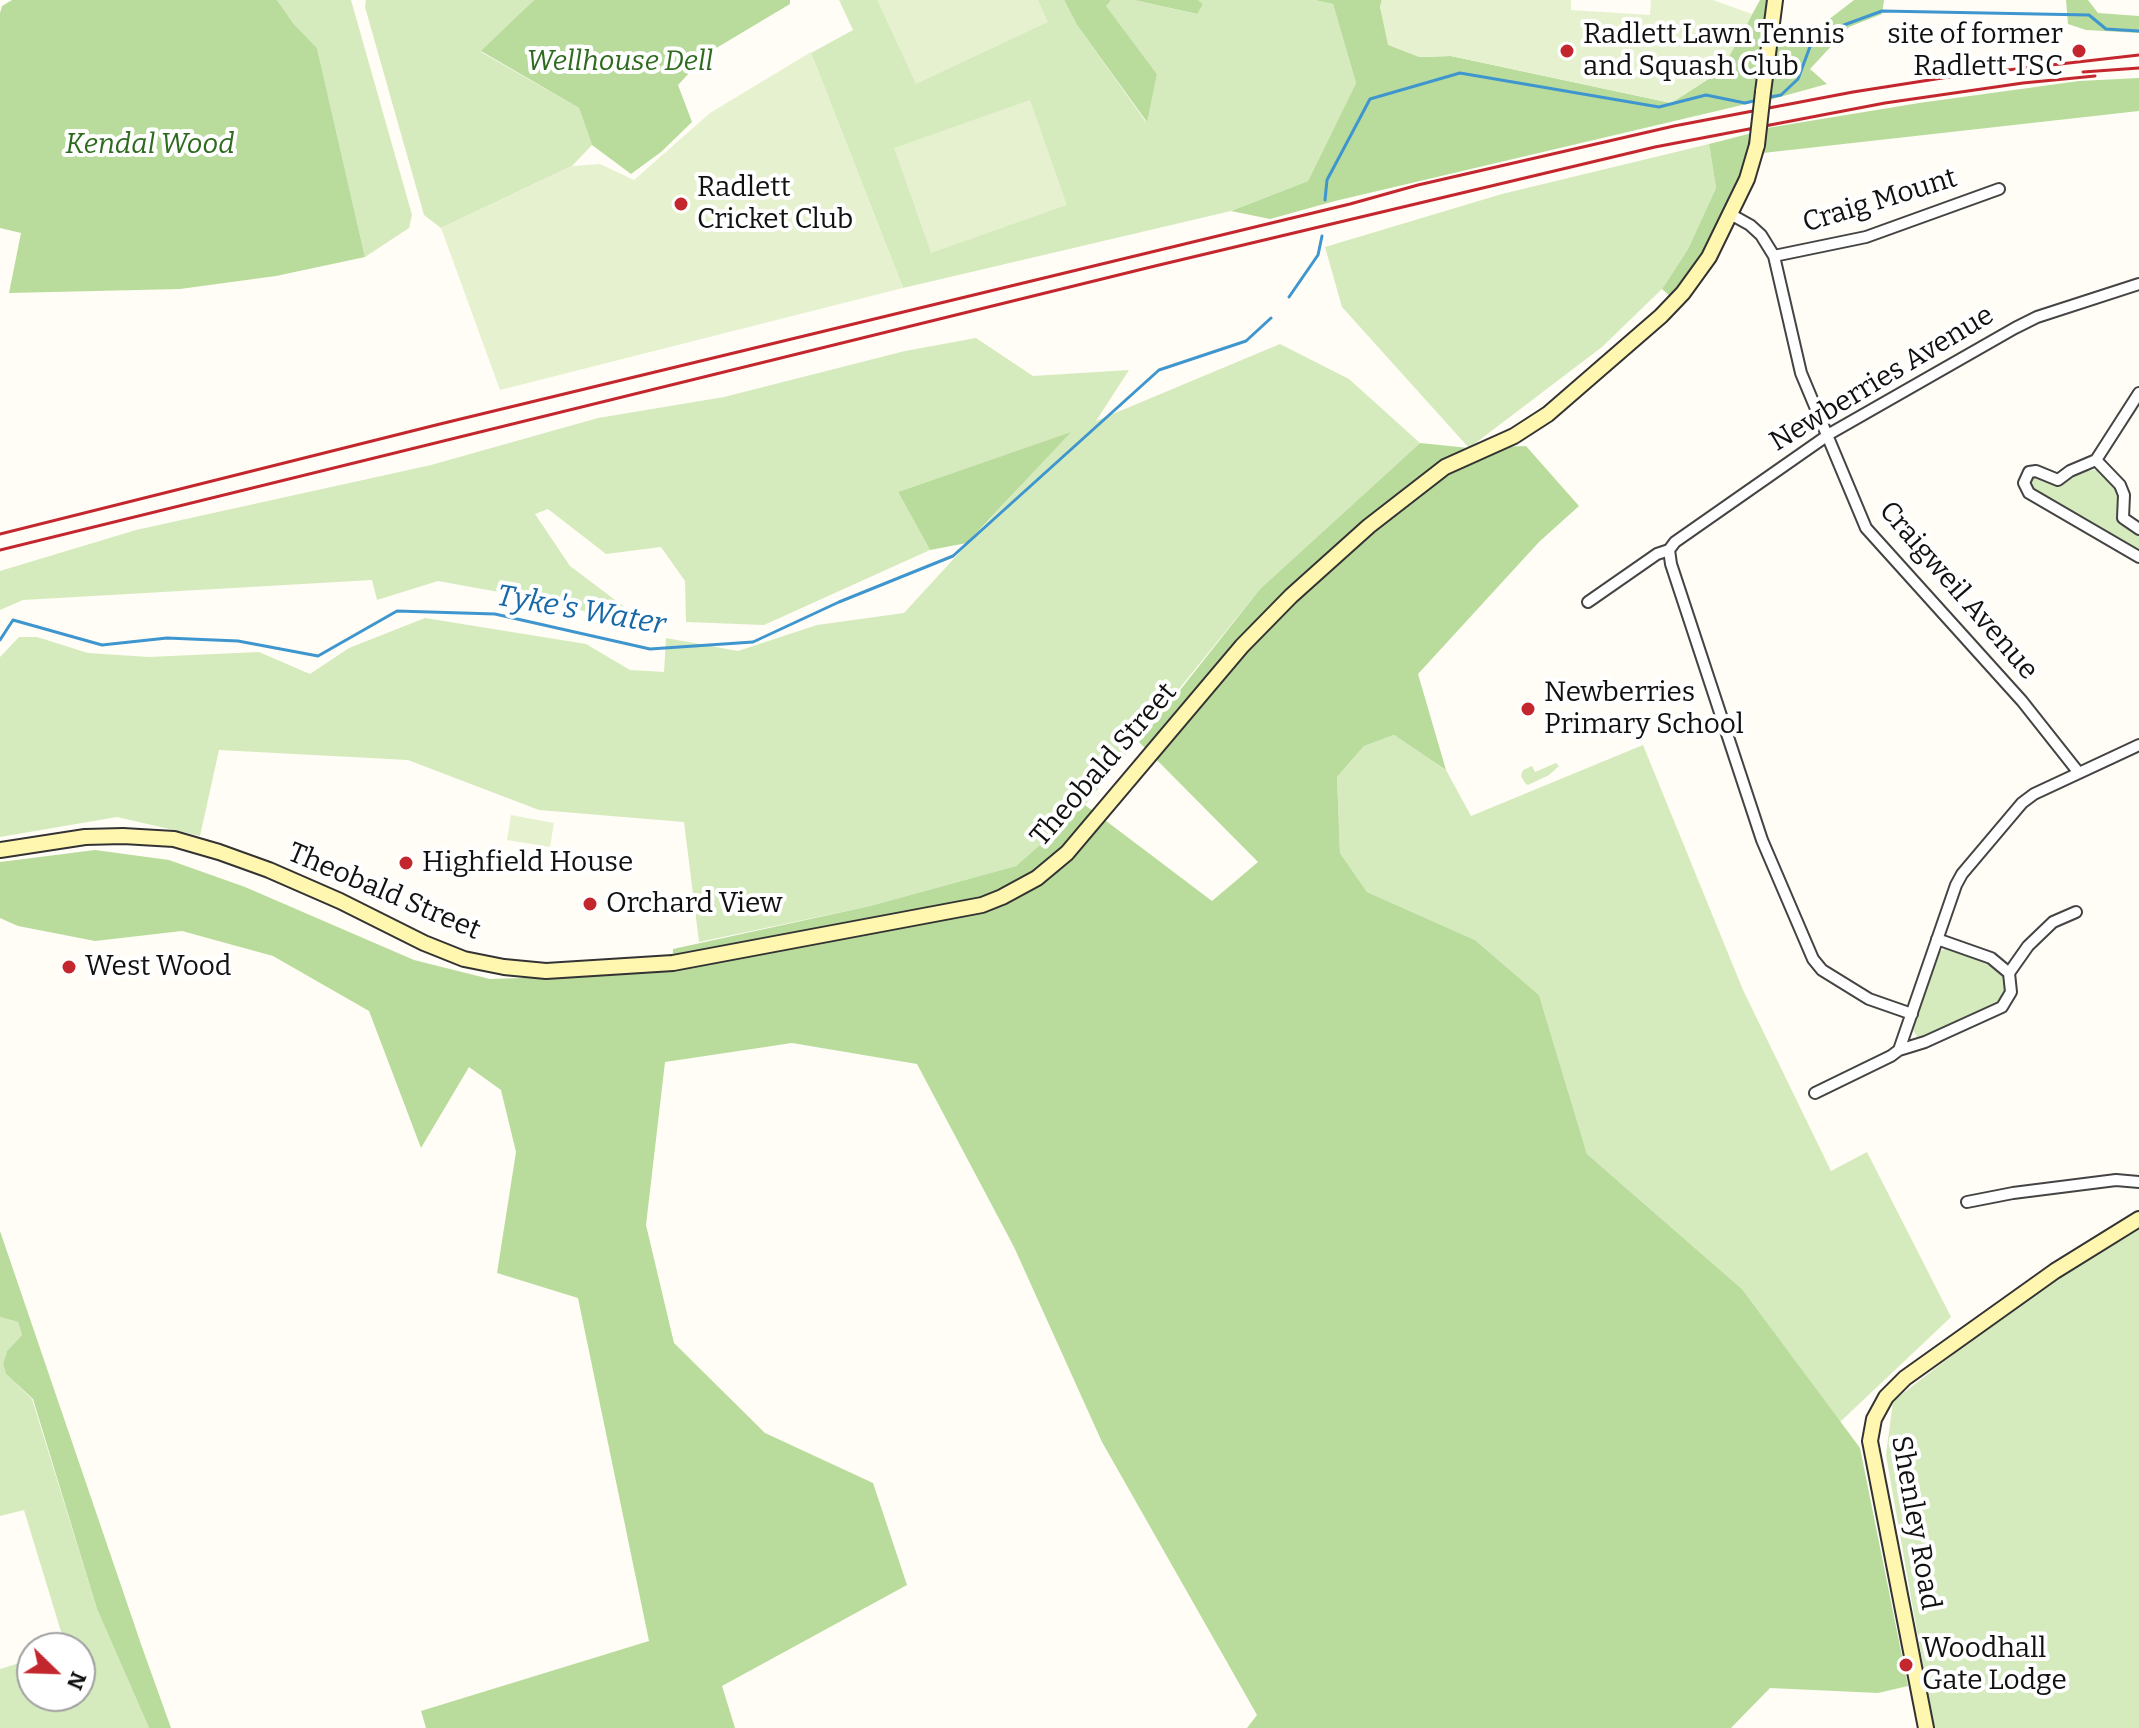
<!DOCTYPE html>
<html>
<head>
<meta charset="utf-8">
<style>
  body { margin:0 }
  #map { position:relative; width:2139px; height:1728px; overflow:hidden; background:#fffdf5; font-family:Bitter,serif }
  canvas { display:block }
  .north { position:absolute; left:16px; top:1632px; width:80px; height:80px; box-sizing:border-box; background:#fff; border:2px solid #a0a0a0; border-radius:50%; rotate:113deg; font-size:22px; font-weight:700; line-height:32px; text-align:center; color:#111 }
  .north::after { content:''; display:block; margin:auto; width:28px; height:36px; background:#c4262e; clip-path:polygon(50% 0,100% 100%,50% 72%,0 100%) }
</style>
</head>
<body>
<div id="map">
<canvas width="2139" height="1728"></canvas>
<div class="north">N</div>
</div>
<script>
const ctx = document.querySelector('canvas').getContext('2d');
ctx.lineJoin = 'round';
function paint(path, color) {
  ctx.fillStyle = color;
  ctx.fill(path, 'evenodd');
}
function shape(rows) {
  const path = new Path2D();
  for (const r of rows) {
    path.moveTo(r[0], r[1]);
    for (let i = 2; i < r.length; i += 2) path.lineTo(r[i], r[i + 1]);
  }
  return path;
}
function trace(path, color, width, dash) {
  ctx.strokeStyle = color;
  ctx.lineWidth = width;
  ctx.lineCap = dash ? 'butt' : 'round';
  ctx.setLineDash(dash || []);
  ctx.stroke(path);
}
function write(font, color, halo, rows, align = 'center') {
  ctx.font = font + ' Bitter,serif';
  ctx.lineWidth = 8;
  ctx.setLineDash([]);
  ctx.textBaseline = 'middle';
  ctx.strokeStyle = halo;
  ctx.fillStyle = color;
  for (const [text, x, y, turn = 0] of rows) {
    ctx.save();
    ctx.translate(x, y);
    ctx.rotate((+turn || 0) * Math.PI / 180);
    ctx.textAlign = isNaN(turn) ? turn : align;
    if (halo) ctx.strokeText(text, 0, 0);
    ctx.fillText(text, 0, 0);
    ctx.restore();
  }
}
const green = shape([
  [277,0,351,0,412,215,409,228,365,257,317,48,293,23],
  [366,0,534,0,481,52,579,108,592,145,572,166,441,228,424,215,365,7],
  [839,0,1064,0,1077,25,1146,122,1157,74,1105,5,1111,0,1134,0,1196,14,1203,4,1198,0,1314,0,1333,4,1356,83,1308,181,1231,211,903,288,811,53,853,30],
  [1709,144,1716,188,1688,249,1662,289,1602,347,1469,448,1342,307,1325,247,1502,194],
  [976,338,1033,376,1129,370,1096,421,1280,344,1349,379,1420,443,1260,589,1085,805,1016,866,870,906,699,942,684,822,539,810,408,760,219,750,200,836,117,817,0,837,0,657,19,637,37,637,88,653,149,657,259,652,310,674,349,648,425,618,586,644,630,670,664,672,666,638,738,651,817,625,904,613,1069,433,898,492,930,550,764,625,686,622,685,581,661,547,606,554,548,509,535,514,570,566,631,612,626,621,521,596,438,581,377,600,372,580,23,600,0,610,0,571,136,530,431,465,598,418,724,397,905,351],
  [2097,470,2112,480,2119,492,2119,519,2139,533,2139,554,2031,491,2027,481,2035,474,2053,482,2079,471],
  [1394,735,1446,770,1471,816,1643,745,1743,990,1831,1171,1867,1152,1951,1317,1840,1422,1742,1289,1587,1154,1539,995,1475,940,1367,892,1340,853,1337,777,1364,746],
  [1556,763,1559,766,1549,775,1528,785,1525,783,1521,776,1523,770,1532,766,1535,772],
  [1947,947,1992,962,2005,975,2008,989,2002,1003,1919,1039,1912,1029,1938,953],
  [2139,1227,2139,1728,1934,1728,1886,1455,1893,1401,2020,1303],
  [0,1317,18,1322,22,1335,7,1351,3,1364,6,1374,32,1399,97,1609,149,1728,0,1728,0,1669,32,1659,32,1696,80,1696,80,1648,66,1648,24,1510,0,1516]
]);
const forest = shape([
  [12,0,277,0,293,23,317,48,365,257,276,276,180,289,9,293,21,233,0,228,0,13,2,6],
  [534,0,790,0,790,4,708,53,678,85,692,122,661,152,631,174,592,145,579,108,481,51],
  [1064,0,1111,0,1106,6,1157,74,1147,122,1077,25],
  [1134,0,1198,0,1203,4,1197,14],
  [1314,0,1382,0,1380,8,1419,57,1451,56,1671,103,1721,71,1760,0,1770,0,1755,102,1335,201,1270,219,1231,211,1308,181,1356,83,1333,4],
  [1854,0,1884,0,1882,14,1849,27,1810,69,1827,84,1769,100,1775,39,1801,41],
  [2066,0,2088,0,2098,13,2139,16,2139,33,2086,30,2068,24],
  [2139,78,2139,111,1763,153,1767,128,1919,103,2079,81],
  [1752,133,1738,186,1708,244,1672,298,1662,289,1688,249,1716,188,1709,144],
  [1071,432,967,543,930,550,898,492],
  [1420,443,1469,448,1526,446,1579,506,1539,542,1418,674,1446,770,1394,735,1364,746,1337,777,1340,853,1367,892,1475,940,1539,995,1587,1154,1742,1289,1860,1448,1908,1686,1878,1693,1770,1688,1731,1728,1247,1728,1257,1715,1102,1442,1014,1247,917,1064,792,1043,665,1062,646,1225,674,1343,765,1433,873,1483,907,1585,722,1686,735,1728,426,1728,421,1711,649,1641,578,1298,497,1273,516,1152,501,1090,469,1067,421,1148,369,1011,273,956,182,931,95,941,18,926,0,918,0,862,95,850,169,860,245,887,414,960,490,979,589,976,672,968,673,949,870,906,1016,866,1085,805,1212,901,1258,862,1139,742,1260,589],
  [0,1231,142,1647,171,1728,149,1728,97,1609,33,1399,6,1374,3,1364,7,1351,22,1335,18,1322,0,1317]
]);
const pitch = shape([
  [877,0,1038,0,1048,22,916,84],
  [1382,0,1571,0,1571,10,1650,15,1651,0,1713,0,1752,14,1721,71,1671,103,1451,56,1419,57,1388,45,1380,7],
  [811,52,903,288,500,390,441,228,572,166,600,164,634,180,710,113],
  [1030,100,1067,205,931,253,894,148],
  [511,815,554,823,550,847,507,840]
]);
const stream = shape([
  [1765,98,1781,95,1798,79,1814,36,1882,11,2089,15,2106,29,2139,31],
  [1325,200,1327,180,1370,99,1460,73,1659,107,1706,95,1745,103,1758,100],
  [1289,297,1318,255,1322,236],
  [0,640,13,620,102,645,167,638,238,641,318,656,397,611,495,614,650,649,753,642,839,602,953,556,1159,370,1246,341,1271,318]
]);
const street = shape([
  [1732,215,1750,225,1761,235,1774,256,1801,373,1866,528,2022,701,2079,773],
  [1774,256,1866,237,1999,189],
  [2139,393,2096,460,2070,471,2058,480,2036,471,2029,472,2024,483,2029,493,2139,557],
  [2096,460,2120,485,2124,495,2123,518,2139,529],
  [1669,550,1671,564,1762,840,1813,959,1822,970,1869,999,1912,1014],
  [1588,602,1657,554,1669,550,1675,542,1831,433,2015,328,2037,317,2139,284],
  [1937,939,1991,958,2009,973],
  [1899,1050,1925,1042,2002,1007,2011,992,2009,973,2028,946,2053,922,2076,912],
  [1815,1093,1891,1056,1899,1050,1956,885,1962,874,2022,803,2034,794,2139,745],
  [1967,1202,2013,1193,2116,1180,2139,1182]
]);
const secondary = shape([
  [1763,92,1775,0],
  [0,850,85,837,123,836,174,839,219,852,269,870,340,901,424,943,464,959,504,967,546,971,673,963,982,905,1002,897,1037,878,1067,853,1242,646,1291,596,1369,526,1445,467,1514,436,1548,414,1661,316,1683,293,1709,257,1747,179,1757,145],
  [1926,1728,1870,1441,1874,1419,1886,1397,1905,1378,2055,1271,2139,1219]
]);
const rail = shape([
  [2083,72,2139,68],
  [0,534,440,424,1350,204,1418,185,1674,126,1853,92,1955,76,2139,55],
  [0,550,1155,266,1655,147,1885,103,2023,83,2095,76]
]);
const secondaryBridge = shape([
  [1757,145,1763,92]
]);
const markers = [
  [1567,51,8,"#c4262e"],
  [2079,51,8,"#c4262e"],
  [681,204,8,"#c4262e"],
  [1528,709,8,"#c4262e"],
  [406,863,8,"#c4262e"],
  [590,904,8,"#c4262e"],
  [69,967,8,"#c4262e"],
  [1906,1665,8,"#c4262e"]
];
const poiNames = [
  ["Radlett Lawn Tennis",1583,35],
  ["and Squash Club",1583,67],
  ["site of former",2063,35,"right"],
  ["Radlett TSC",2063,67,"right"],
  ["Radlett",697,188],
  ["Cricket Club",697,220],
  ["Newberries",1544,693],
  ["Primary School",1544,725],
  ["Highfield House",422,863],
  ["Orchard View",606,904],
  ["West Wood",85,967],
  ["Woodhall",1922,1649],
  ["Gate Lodge",1922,1681]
];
const parkNames = [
  ["Wellhouse Dell",620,62],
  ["Kendal Wood",150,145]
];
const streetNames = [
  ["Craig Mount",1880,201,-17],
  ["Newberries Avenue",1882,379,-31],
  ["Craigweil Avenue",1958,591,49],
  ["Theobald Street",1104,765,-49],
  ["Theobald Street",384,892,23],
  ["Shenley Road",1915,1523,80]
];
const waterNames = [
  ["Tyke's Water",581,611,10]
];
paint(green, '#d5ebbd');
paint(forest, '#b9dc9c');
paint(pitch, '#e6f2cf');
trace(stream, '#3f96cf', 3);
trace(street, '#444', 14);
trace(secondary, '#333', 18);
trace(street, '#fff', 10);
trace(secondary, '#fff6b0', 14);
trace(rail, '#c4262e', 3);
trace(secondaryBridge, '#333', 18, []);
trace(secondaryBridge, '#fff6b0', 14);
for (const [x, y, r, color] of markers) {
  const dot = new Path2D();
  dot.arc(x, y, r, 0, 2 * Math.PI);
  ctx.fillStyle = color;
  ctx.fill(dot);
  trace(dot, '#fff', 3);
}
write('28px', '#111', '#fff', poiNames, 'left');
write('italic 28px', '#2f6b1f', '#fff', parkNames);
write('28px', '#111', '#fff', streetNames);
write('italic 30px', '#1768a6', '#fff', waterNames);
</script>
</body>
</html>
